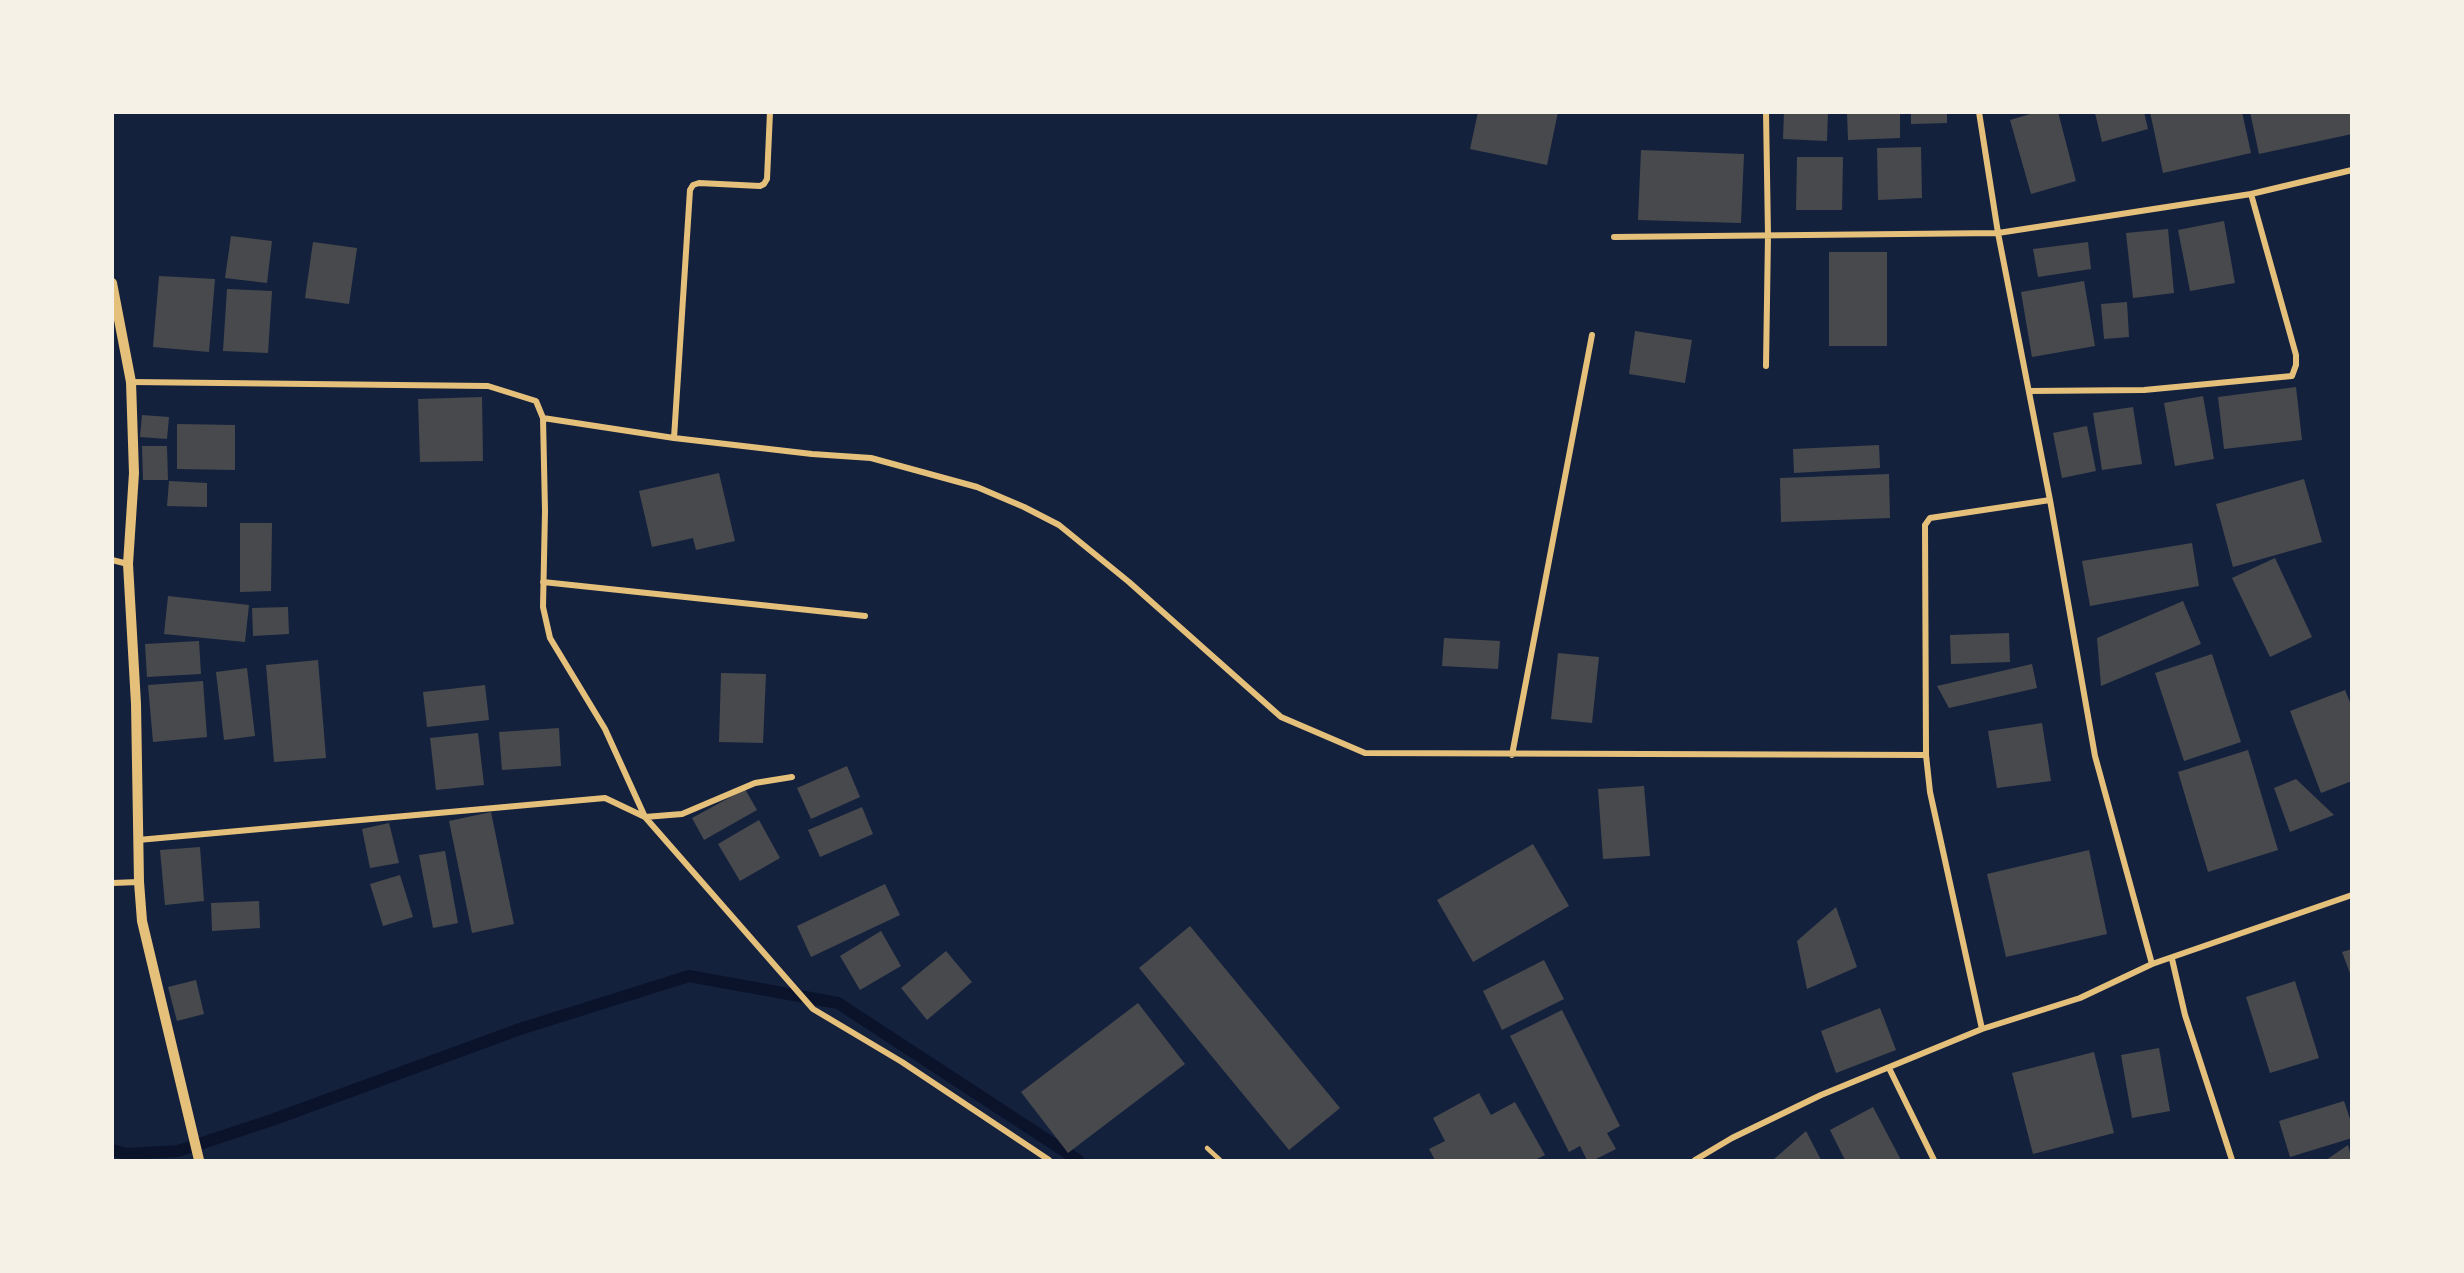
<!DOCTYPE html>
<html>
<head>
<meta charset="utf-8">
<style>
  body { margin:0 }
  #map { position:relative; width:2464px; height:1273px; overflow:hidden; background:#14213d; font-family:Mulish,sans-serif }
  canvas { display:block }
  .frame { position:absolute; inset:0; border:114px solid #f6f1e7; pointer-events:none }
</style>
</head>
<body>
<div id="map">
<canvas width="2464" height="1273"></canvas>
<div class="frame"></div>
</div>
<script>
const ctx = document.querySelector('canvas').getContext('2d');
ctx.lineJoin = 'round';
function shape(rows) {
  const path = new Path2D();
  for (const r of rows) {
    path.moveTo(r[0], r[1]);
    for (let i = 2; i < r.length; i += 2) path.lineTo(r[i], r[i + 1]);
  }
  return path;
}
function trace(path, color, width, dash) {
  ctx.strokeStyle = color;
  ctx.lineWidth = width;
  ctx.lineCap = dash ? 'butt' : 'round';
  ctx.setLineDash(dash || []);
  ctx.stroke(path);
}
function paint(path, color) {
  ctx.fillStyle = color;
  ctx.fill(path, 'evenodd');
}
const stream = shape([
  [112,1150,127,1154,178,1151,272,1120,520,1029,689,976,838,1003,1078,1160]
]);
const building = shape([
  [1478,112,1558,112,1547,165,1470,149],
  [1784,112,1828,112,1827,141,1783,139],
  [1847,112,1900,112,1900,138,1848,140],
  [1911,112,1947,112,1947,123,1911,124],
  [2037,112,2058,112,2076,181,2031,194,2010,120],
  [2144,112,2148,129,2102,142,2095,113],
  [2150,112,2242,112,2251,153,2163,173],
  [2250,112,2352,112,2352,134,2259,154],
  [1921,147,1922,198,1878,200,1877,148],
  [1641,150,1744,154,1741,223,1638,220],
  [1797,157,1843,157,1842,210,1796,210],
  [2224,221,2235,283,2190,291,2178,230],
  [2168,229,2174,293,2133,298,2126,233],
  [231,236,272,241,267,283,225,278],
  [313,242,357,248,349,304,305,298],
  [2088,242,2091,269,2038,277,2033,249],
  [1829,252,1887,252,1887,346,1829,346],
  [159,276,215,279,209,352,153,347],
  [2084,281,2095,346,2032,357,2021,292],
  [227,289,272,291,268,353,223,351],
  [2127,302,2129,337,2104,339,2101,304],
  [1635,331,1692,340,1685,383,1629,374],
  [2296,387,2302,440,2224,449,2218,397],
  [2203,396,2214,459,2175,466,2164,403],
  [482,397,483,461,420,462,418,399],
  [2133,407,2142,464,2102,470,2093,413],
  [142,415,169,417,167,439,140,437],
  [177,424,235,425,235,470,177,469],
  [2087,426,2096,471,2062,478,2053,433],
  [1879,445,1880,468,1794,473,1793,449],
  [142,446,167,446,168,480,143,480],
  [719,473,735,541,696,550,693,538,652,547,639,491],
  [1889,474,1890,518,1781,522,1780,478],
  [2304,479,2322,542,2233,567,2216,504],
  [169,481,207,483,207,507,167,506],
  [240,523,272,523,271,591,240,592],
  [2192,543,2199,586,2090,606,2082,561],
  [2275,558,2312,637,2270,657,2232,578],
  [168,596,249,605,245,642,164,634],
  [2183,601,2201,644,2101,686,2097,638],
  [288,607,289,634,253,636,252,608],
  [2009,633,2010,662,1951,664,1950,635],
  [1444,638,1500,641,1498,669,1442,666],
  [199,641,201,674,147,677,145,644],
  [1558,653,1599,657,1592,723,1551,719],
  [2212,654,2241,742,2184,761,2155,673],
  [318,660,326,758,274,762,266,665],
  [2032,664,2037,688,1949,708,1937,686],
  [247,668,255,736,224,740,216,672],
  [721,673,766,674,763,743,719,742],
  [203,681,207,737,153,742,148,685],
  [485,685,489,720,427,727,423,692],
  [2345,690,2352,707,2352,781,2321,793,2290,711],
  [2042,723,2051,781,1997,788,1988,731],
  [559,728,561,766,502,770,499,732],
  [478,733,484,785,436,790,430,738],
  [2248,750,2278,850,2208,872,2178,772],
  [847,766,860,797,811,819,797,788],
  [2296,779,2334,815,2290,832,2274,788],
  [1644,786,1650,856,1603,859,1598,789],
  [745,789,757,810,704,840,692,818],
  [862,807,873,834,820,857,808,830],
  [491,812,514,924,472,933,449,821],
  [759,820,780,858,740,881,718,844],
  [389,823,399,863,370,868,362,829],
  [1533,844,1569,906,1473,962,1437,900],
  [200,847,204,901,165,905,160,850],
  [2089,850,2107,934,2006,957,1987,874],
  [445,851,458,923,433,928,419,855],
  [400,875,413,917,383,926,370,884],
  [885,884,900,915,811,957,797,926],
  [259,901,260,928,212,931,211,903],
  [1836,907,1857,967,1807,989,1797,941],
  [1190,926,1340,1108,1289,1150,1139,968],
  [881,931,901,966,860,990,840,956],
  [2352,949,2352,976,2351,976,2342,952],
  [946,951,972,982,927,1020,901,988],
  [1544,960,1564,999,1502,1030,1483,991],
  [196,980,204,1014,177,1021,168,987],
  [2295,981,2319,1058,2270,1073,2246,997],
  [1138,1003,1185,1064,1068,1153,1021,1092],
  [1880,1008,1896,1050,1836,1073,1821,1031],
  [1562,1010,1620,1126,1607,1133,1616,1149,1594,1160,1587,1160,1580,1146,1569,1152,1510,1036],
  [2159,1048,2170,1111,2132,1118,2121,1055],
  [2094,1052,2114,1133,2033,1154,2012,1073],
  [1479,1093,1491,1115,1515,1102,1545,1155,1535,1160,1435,1160,1429,1149,1445,1141,1433,1118],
  [2344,1101,2352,1125,2352,1138,2290,1157,2279,1121],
  [1873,1107,1901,1160,1845,1160,1830,1130],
  [1806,1131,1821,1160,1773,1160],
  [2348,1145,2352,1160,2326,1160]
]);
const service = shape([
  [1207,1148,1220,1160]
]);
const minor = shape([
  [1979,112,1998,233,2050,500,2095,756,2152,964],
  [1614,237,1998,233,2251,194,2352,170],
  [1766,366,1768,235,1766,112],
  [131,382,488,386,536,401,543,418,545,511,543,607,550,638,605,729,645,817,813,1009,902,1062,1049,1160],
  [2029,391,2144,390,2292,376,2296,365,2296,355,2251,194],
  [543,418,674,438,812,454,871,458,977,487,1024,507,1059,525,1129,582,1281,717,1365,753,1926,755,1930,792,1982,1029],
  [674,438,690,190,693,185,699,183,760,186,764,184,767,179,770,112],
  [112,560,128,564],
  [543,582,865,616],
  [1512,755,1592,335],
  [1926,755,1925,525,1930,518,2050,500],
  [138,840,605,798,645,817,682,814,755,783,792,777],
  [112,883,139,882],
  [2172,959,2185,1015,2232,1160],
  [1889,1068,1934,1160],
  [1695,1160,1732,1138,1821,1095,1982,1029,2080,998,2152,964,2352,895]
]);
const tertiary = shape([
  [112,283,131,382,134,473,128,564,136,704,139,882,142,921,199,1160]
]);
trace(stream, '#0b132b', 12);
paint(building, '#48494c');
trace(service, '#e5c07b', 4.5);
trace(minor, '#e5c07b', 6);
trace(tertiary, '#e5c07b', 10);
</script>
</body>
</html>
